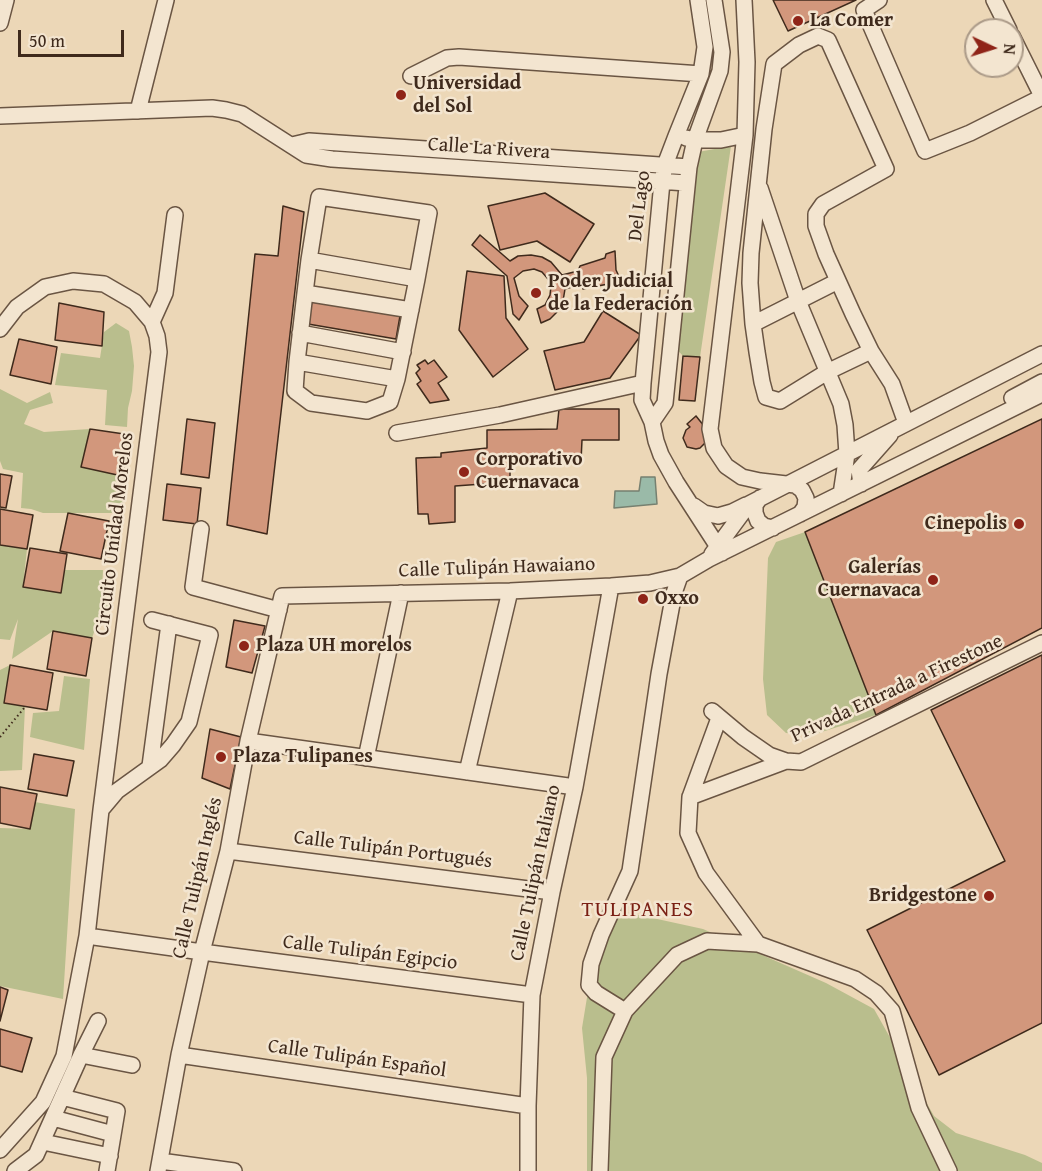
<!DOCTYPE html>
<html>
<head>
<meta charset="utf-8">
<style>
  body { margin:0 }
  #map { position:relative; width:1042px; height:1171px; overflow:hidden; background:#ecd7b7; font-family:"Gentium Book Plus",serif }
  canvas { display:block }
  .north { position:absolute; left:964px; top:18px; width:60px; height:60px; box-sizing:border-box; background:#f3e5d0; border:2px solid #ab9a88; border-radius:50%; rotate:94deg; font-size:16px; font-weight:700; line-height:24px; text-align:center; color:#3f2a1c }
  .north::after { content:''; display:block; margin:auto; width:21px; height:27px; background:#8f2418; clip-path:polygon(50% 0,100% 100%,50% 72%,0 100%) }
  .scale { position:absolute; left:18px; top:30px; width:106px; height:27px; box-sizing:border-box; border:3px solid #3f2a1c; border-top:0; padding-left:8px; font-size:18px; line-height:21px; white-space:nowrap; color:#3f2a1c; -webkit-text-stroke:4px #f3e5d0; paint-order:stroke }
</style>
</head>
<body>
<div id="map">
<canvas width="1042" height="1171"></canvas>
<div class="north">N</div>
<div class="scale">50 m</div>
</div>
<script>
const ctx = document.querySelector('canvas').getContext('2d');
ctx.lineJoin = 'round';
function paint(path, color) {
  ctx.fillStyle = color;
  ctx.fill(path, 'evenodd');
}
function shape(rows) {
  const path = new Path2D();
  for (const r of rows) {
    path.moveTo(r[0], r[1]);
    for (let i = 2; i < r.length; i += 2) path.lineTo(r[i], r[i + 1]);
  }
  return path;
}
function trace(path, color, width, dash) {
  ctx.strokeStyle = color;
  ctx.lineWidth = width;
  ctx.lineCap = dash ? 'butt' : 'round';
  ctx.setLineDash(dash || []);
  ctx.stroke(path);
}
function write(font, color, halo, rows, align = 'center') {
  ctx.font = font + ' "Gentium Book Plus",serif';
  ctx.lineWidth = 5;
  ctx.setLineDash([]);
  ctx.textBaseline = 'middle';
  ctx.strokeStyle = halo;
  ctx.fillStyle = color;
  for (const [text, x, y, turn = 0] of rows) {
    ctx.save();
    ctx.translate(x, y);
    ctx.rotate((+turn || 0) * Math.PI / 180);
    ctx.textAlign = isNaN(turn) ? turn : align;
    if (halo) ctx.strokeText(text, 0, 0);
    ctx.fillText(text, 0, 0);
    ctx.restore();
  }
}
const green = shape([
  [731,146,700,357,683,356,671,343,698,152],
  [116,323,129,331,132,347,134,366,132,391,128,408,127,427,105,425,107,390,55,385,61,353,100,358,104,332],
  [0,389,27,403,50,392,53,403,30,410,24,424,44,432,90,429,82,466,122,476,124,513,43,513,31,509,21,508,23,473,3,469,0,461],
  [805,532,876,715,812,735,786,733,767,715,763,679,768,558,776,542],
  [0,545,27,549,23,586,53,592,65,570,103,570,102,589,114,593,111,607,100,615,92,638,53,631,12,659,18,619,10,640,0,639],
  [10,665,4,703,25,707,22,770,0,771,0,670],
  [64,676,90,679,84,750,30,737,33,713,59,711],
  [35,802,75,809,63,999,0,986,0,828,30,829],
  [616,910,703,929,826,983,874,1009,934,1116,956,1133,1025,1155,1042,1163,1042,1171,587,1171,587,1078,582,1028,592,967]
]);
const water = shape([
  [641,477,655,477,657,504,614,508,615,491,639,491,641,477]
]);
const building = shape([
  [773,0,856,0,788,31,773,0],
  [545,193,594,224,570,262,537,241,500,250,488,206,545,193],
  [283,206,304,212,267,534,227,525,255,254,278,256,283,206],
  [480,235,510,261,518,256,531,255,542,257,551,262,562,275,578,271,580,266,605,258,606,254,615,251,616,270,623,285,615,287,613,283,583,289,582,284,565,289,563,301,556,313,550,319,541,323,537,309,545,305,550,295,551,286,548,279,542,272,534,269,523,271,514,278,519,296,528,306,519,320,513,314,507,276,472,245,480,235],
  [467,271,504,276,506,318,528,349,493,377,459,330,467,271],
  [312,301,400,316,396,339,308,324,312,301],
  [59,303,104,312,102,346,55,340,59,303],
  [603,311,641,335,610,378,555,390,544,351,584,342,603,311],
  [19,339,57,347,51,384,10,375,19,339],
  [683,356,700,357,695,401,679,400,683,356],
  [425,360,428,364,434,360,447,377,438,383,449,400,430,403,417,384,421,381,416,373,420,369,417,365,425,360],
  [559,409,619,409,619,440,582,440,581,461,510,461,510,482,455,486,455,522,429,524,428,514,418,514,416,458,441,457,441,453,487,448,487,430,557,429,559,409],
  [696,416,704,426,706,442,700,448,696,449,687,447,683,438,686,430,690,427,687,424,696,416],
  [187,419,215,423,209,478,181,474,187,419],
  [1042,419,1042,628,876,715,805,532,1042,419],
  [90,429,131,435,122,476,81,467,90,429],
  [0,474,12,476,6,508,0,507,0,474],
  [167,484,201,488,197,524,163,520,167,484],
  [0,509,33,515,27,549,0,545,0,509],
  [68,513,109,521,101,559,60,551,68,513],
  [30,548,67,554,61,593,23,587,30,548],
  [234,620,265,626,252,673,226,667,234,620],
  [53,631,92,638,86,676,47,669,53,631],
  [1042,655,1042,1023,939,1075,867,930,1005,861,931,710,1042,655],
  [10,665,53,673,47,710,4,703,10,665],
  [210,729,241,737,230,789,202,778,210,729],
  [34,754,74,761,67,796,28,789,34,754],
  [0,787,37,794,30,829,0,823,0,787],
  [0,987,8,990,0,1021,0,987],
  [0,1029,32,1038,22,1072,0,1066,0,1029]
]);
const path = shape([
  [0,737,25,707]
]);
const minor = shape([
  [698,0,705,47,701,74,676,136,665,165,662,182,643,383,642,400,652,422,656,441,661,455,676,482,722,553],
  [744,0,747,62,745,135,710,429,714,448,726,466,742,477,760,481,795,485,802,490,806,498,805,507,800,514],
  [879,0,864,10,925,151,970,133,1042,97],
  [994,0,1009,30],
  [0,23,6,0],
  [1012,36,1042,96],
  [411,76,447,58,459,57,701,74],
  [138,111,166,0],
  [0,116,212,108,226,110,242,114,306,155,332,159,687,183],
  [686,138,695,140,721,140,745,135],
  [292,145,309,141,689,167],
  [760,188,798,301,841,404,845,425,847,454,841,494],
  [309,260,417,279,429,213,319,197,309,260,305,293,297,362,295,391,311,403,367,411,390,402,397,379,417,279],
  [305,293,411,310],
  [152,322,165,293,175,215],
  [753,324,838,281],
  [0,329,17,307,45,287,73,281,104,284,135,302,152,322,157,336,159,352,101,810,87,936,64,1056,43,1102,0,1150],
  [300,333,403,352],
  [871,351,827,372,780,401,766,397,762,382,757,352,753,324,750,283,751,253,764,129,774,64,799,45,818,36,828,40,886,169,823,204,816,214,816,226,826,254,853,314,871,351,892,384,906,423],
  [297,362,397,379],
  [1012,398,1042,382],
  [652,422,665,403,689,167,695,140,720,71,722,52,714,0],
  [397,433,500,415,643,383],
  [861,484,859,470,890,435],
  [760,498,755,505,755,513,758,521,764,526,773,528],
  [694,506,704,513,718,516,732,512,746,505],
  [201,529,193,587,279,610],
  [712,554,749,504,1042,354],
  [712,711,743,737,769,755,786,761,801,762,1042,643],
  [248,741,575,787],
  [366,758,401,593],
  [150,766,169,624],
  [467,772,510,591],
  [690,797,719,718],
  [101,810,117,791,160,760,173,745,189,722,210,635,152,620],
  [228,851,552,892],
  [87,936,202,952,532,995],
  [758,944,706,873,688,833,690,797,786,761],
  [625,1011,596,993,589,985,591,964,601,935,630,871,659,674,674,593,680,576],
  [81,1055,132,1065],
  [179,1055,528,1106],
  [62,1097,117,1111,107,1171],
  [53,1118,113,1134],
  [43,1142,110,1156],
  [160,1161,234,1171],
  [15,1171,36,1155,81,1055,98,1021],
  [158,1171,179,1055,202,952,228,851,248,741,282,596,510,591,611,586,650,583,680,576,709,559,1042,394],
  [528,1171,528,1106,532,995,552,892,575,787,611,586],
  [600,1171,604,1057,625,1011,677,955,707,941,758,944,855,979,876,993,892,1011,919,1108,949,1171]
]);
const markers = [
  [798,21,6,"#8f2418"],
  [401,95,6,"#8f2418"],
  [536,293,6,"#8f2418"],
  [464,472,6,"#8f2418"],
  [1019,524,6,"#8f2418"],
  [933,580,6,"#8f2418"],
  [643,599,6,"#8f2418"],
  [244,646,6,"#8f2418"],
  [221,757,6,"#8f2418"],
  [989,896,6,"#8f2418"]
];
const poiNames = [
  ["La Comer",810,21],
  ["Universidad",413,84],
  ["del Sol",413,107],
  ["Poder Judicial",548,282],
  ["de la Federación",548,305],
  ["Corporativo",476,460],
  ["Cuernavaca",476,483],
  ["Cinepolis",1007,524,"right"],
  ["Galerías",921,568,"right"],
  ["Cuernavaca",921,591,"right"],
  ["Oxxo",655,599],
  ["Plaza UH morelos",256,646],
  ["Plaza Tulipanes",233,757],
  ["Bridgestone",977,896,"right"]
];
const streetNames = [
  ["Calle La Rivera",489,149,4],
  ["Del Lago",640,206,-83],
  ["Circuito Unidad Morelos",115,534,-83],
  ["Calle Tulipán Hawaiano",497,568,-2],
  ["Privada Entrada a Firestone",897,689,-25],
  ["Calle Tulipán Portugués",393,850,7],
  ["Calle Tulipán Italiano",536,873,-78],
  ["Calle Tulipán Inglés",198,878,-77],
  ["Calle Tulipán Egipcio",370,953,7],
  ["Calle Tulipán Español",357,1059,8]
];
const neighbourhoodNames = [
  ["TULIPANES",638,911]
];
paint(green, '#b9be8d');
paint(water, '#9abaa8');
trace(water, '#768070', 1.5);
paint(building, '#d2977c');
trace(building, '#3f2a1c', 1.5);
trace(minor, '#6a5543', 18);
trace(path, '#3f2a1c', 2, [1.5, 3]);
trace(minor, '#f3e5d0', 15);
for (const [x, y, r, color] of markers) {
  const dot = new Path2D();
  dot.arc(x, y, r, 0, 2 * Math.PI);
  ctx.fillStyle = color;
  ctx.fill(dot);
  trace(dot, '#f3e5d0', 2);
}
write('bold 20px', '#3f2a1c', '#f3e5d0', poiNames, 'left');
write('20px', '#3f2a1c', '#f3e5d0', streetNames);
ctx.letterSpacing = '1.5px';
write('21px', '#7a1f14', '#f3e5d0', neighbourhoodNames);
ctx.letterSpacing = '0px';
</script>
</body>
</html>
